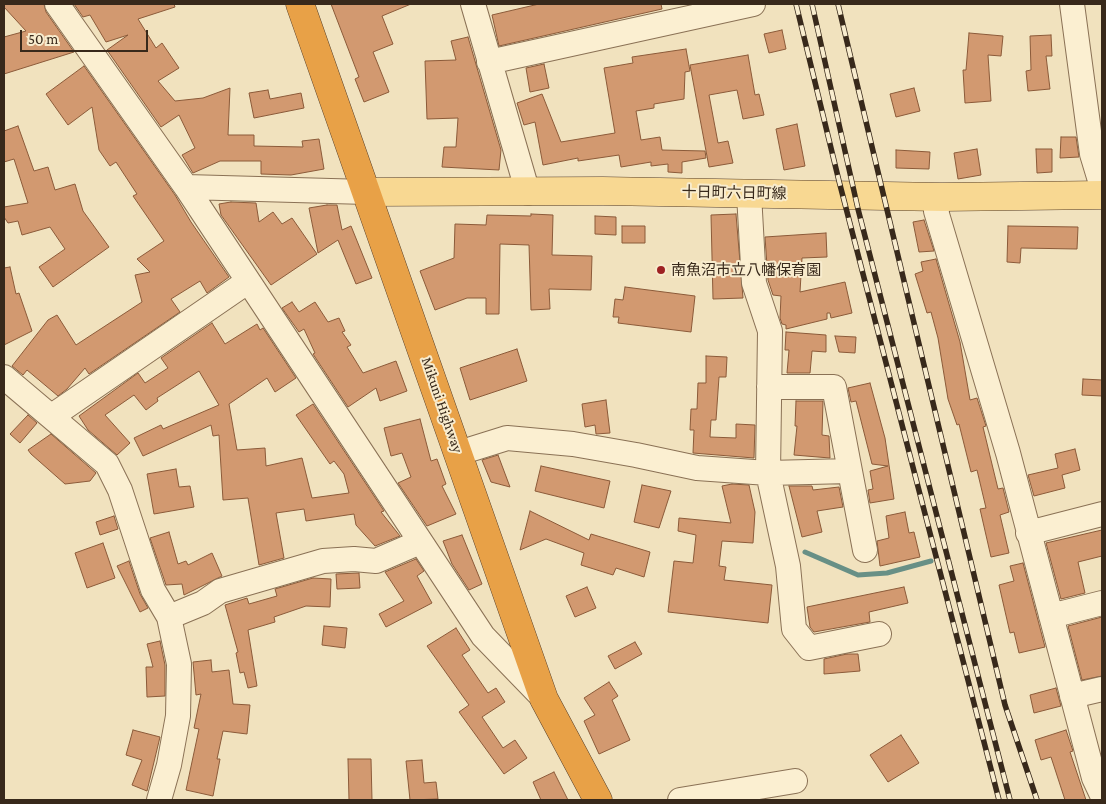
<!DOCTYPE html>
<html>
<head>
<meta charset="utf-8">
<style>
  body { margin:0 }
  #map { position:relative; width:1106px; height:804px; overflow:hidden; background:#f1e2be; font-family:"Crimson Pro",serif }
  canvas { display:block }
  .frame { position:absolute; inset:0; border:5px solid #38291b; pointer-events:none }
  .scale { position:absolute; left:20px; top:30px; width:128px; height:22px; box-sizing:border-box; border:2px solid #38291b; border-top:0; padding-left:6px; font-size:15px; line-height:18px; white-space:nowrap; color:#38291b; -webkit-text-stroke:4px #f8ecce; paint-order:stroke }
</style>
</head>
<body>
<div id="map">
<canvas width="1106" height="804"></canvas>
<div class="frame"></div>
<div class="scale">50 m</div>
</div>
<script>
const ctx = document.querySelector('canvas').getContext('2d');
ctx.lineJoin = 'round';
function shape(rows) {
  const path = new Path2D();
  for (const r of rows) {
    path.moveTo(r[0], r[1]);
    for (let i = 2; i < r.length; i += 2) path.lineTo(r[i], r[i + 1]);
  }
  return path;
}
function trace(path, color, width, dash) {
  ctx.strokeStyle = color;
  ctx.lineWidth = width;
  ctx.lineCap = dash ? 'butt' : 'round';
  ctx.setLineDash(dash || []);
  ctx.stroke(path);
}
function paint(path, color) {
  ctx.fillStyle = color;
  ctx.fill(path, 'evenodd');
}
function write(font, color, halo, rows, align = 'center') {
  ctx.font = font + ' "Crimson Pro","Noto Sans JP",serif';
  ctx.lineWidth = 4;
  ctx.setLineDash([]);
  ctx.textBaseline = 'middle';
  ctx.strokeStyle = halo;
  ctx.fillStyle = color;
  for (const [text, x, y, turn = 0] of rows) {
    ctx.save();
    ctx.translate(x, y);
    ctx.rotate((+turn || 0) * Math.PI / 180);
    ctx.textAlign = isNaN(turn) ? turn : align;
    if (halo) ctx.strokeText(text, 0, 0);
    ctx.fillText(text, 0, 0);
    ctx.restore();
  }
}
const stream = shape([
  [805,552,858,575,887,573,931,561]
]);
const building = shape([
  [4,4,44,4,46,12,74,52,4,74,4,37,26,31,4,7,4,4],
  [74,4,174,4,175,7,138,19,156,48,162,43,179,68,158,81,175,101,203,98,230,88,228,135,254,135,254,146,303,147,302,141,319,139,324,169,291,175,261,174,261,161,220,161,193,173,182,155,195,148,179,115,161,127,107,50,128,35,106,42,90,15,83,17,74,4],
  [331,4,411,4,382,16,393,44,373,52,389,92,364,102,355,79,359,77,331,4],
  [539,4,661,4,662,9,499,46,492,15,539,4],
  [782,30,786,49,769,53,764,34,782,30],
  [969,33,1003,36,1001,56,988,55,991,101,965,103,963,70,966,70,969,33],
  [1051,35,1052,56,1046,56,1050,89,1028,91,1026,71,1031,70,1030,36,1051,35],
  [468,37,501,150,499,170,442,167,444,147,456,147,458,118,427,119,425,61,456,60,451,41,468,37],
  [686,49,690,71,685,72,684,99,654,104,654,108,636,111,641,140,660,137,662,150,705,151,706,158,682,162,682,173,668,172,668,164,651,166,651,162,621,167,619,155,578,161,578,158,543,165,535,122,524,125,517,103,542,94,561,142,615,133,604,68,633,63,632,57,686,49],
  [748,55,755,95,759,94,764,115,743,119,737,90,709,95,718,143,728,141,733,163,709,167,690,65,748,55],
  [544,64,549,88,530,92,526,68,544,64],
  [84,66,175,195,191,222,229,277,207,293,200,281,171,299,180,312,89,374,85,368,67,389,58,396,27,370,23,375,12,366,48,320,57,315,76,345,142,302,135,275,150,272,137,259,164,241,133,196,137,194,116,162,110,166,99,150,92,107,68,125,46,94,84,66],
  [914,88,920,111,896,117,890,94,914,88],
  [268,90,270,99,301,93,304,108,254,118,249,93,268,90],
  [797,124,805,166,784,170,776,129,797,124],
  [18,126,34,171,48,167,55,190,75,184,83,211,109,247,53,287,39,267,65,249,50,227,22,235,18,221,8,223,4,217,4,207,28,203,14,159,4,162,4,131,18,126],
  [1061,137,1076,137,1079,157,1060,158,1061,137],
  [977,149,981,175,958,179,954,153,977,149],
  [1036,149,1052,149,1052,172,1037,173,1036,149],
  [896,150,930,152,929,169,896,168,896,150],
  [231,202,256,203,259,222,273,212,282,224,292,218,317,254,271,285,221,215,219,204,231,202],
  [327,205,337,205,342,230,351,226,372,278,356,284,338,240,318,253,309,208,327,205],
  [531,214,553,215,552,255,592,256,591,290,549,289,550,309,531,310,529,245,500,244,499,314,486,314,486,298,467,298,435,310,420,271,454,258,455,224,486,225,487,215,531,216,531,214],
  [736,214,743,298,713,299,711,215,736,214],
  [595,216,616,217,616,235,595,234,595,216],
  [924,220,934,251,919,252,913,222,924,220],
  [622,226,645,226,645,243,622,243,622,226],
  [1008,226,1078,227,1077,249,1021,248,1020,263,1007,262,1008,226],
  [826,233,827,257,802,258,800,292,845,282,852,313,831,318,830,313,827,313,827,319,786,329,786,325,782,324,780,318,781,296,773,295,768,280,765,237,826,233],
  [936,259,960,342,970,400,977,398,986,426,983,427,998,489,1003,488,1009,512,1000,515,1009,553,991,557,980,509,986,508,977,470,971,472,959,424,957,425,948,399,938,338,931,312,927,313,915,274,923,271,921,262,936,259],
  [10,267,16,294,19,293,32,331,4,345,4,268,10,267],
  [625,287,695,296,691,332,618,323,619,317,613,317,615,299,623,300,625,287],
  [292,302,299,312,315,302,328,322,339,318,345,331,342,332,351,345,347,347,363,373,396,361,407,391,380,401,376,388,348,407,313,354,315,353,304,329,299,332,282,308,292,302],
  [212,323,225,344,257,324,260,330,263,328,296,378,275,392,267,378,229,404,237,450,265,448,266,466,302,458,312,498,349,493,344,474,334,461,330,464,296,415,313,404,384,511,381,512,400,536,375,546,356,525,354,514,306,521,304,509,276,513,284,558,259,565,248,498,223,500,219,435,213,436,211,425,143,456,134,438,161,425,163,429,219,405,199,371,157,398,158,401,146,410,134,395,105,415,130,443,117,455,88,430,79,416,138,373,145,383,168,368,161,358,212,323],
  [786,332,826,335,826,352,812,351,810,373,787,373,789,350,785,350,786,332],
  [835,336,856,337,855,353,839,352,835,336],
  [517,349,527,381,470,400,460,368,517,349],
  [706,356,727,357,726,377,719,377,716,420,711,420,710,437,736,438,736,424,755,425,754,458,693,453,694,430,690,430,691,409,697,409,698,383,706,383,706,356],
  [1083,379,1102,380,1102,396,1082,395,1083,379],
  [870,383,885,438,894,499,870,503,868,490,873,489,870,471,888,466,872,464,856,401,851,402,848,388,870,383],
  [606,400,610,433,596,434,595,425,585,427,582,404,606,400],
  [796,401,823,401,822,435,829,436,830,458,794,455,797,426,795,426,796,401],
  [28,415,37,423,20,443,10,434,28,415],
  [420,419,431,461,437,459,446,484,442,486,456,514,427,526,398,483,411,477,402,453,391,456,384,428,420,419],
  [51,434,96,473,90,481,65,484,31,454,28,450,51,434],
  [1075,449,1080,470,1062,475,1065,488,1034,496,1028,475,1058,468,1055,454,1075,449],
  [498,455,510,487,491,482,482,460,498,455],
  [541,466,610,481,604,508,535,491,541,466],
  [176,469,179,487,190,486,194,507,154,514,147,474,176,469],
  [732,484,749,485,755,512,753,543,722,541,719,566,726,567,724,580,772,585,768,623,668,612,674,561,693,563,696,535,678,531,679,518,731,523,722,486,732,484],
  [642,485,671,491,659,528,634,522,642,485],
  [789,486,812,486,813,490,839,487,843,507,817,511,822,532,802,537,789,486],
  [530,511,589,540,591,534,650,552,644,577,616,568,613,575,581,565,584,553,546,539,520,550,530,511],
  [905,512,909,533,914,532,920,557,880,566,877,541,889,538,886,516,905,512],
  [114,516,118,529,100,535,96,522,114,516],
  [1102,530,1102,556,1078,562,1085,593,1061,599,1046,543,1102,530],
  [169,532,178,564,186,561,188,565,212,553,222,576,184,595,182,584,166,585,150,538,169,532],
  [462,535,482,584,469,590,452,564,443,541,462,535],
  [103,543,115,578,87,588,75,553,103,543],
  [416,559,424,571,417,576,432,603,386,627,379,614,404,601,385,572,416,559],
  [129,561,140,594,148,608,140,612,117,566,129,561],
  [1023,563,1045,647,1019,653,1014,632,1010,633,999,585,1014,581,1010,566,1023,563],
  [359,573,360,588,337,589,336,574,359,573],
  [313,578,331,579,330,607,306,606,274,617,275,622,248,630,257,686,248,688,244,672,240,673,236,653,238,652,225,605,247,598,249,604,277,596,275,589,313,578],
  [587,587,596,608,575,617,566,596,587,587],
  [904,587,908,603,869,612,870,622,814,632,810,627,807,607,904,587],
  [1102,617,1102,676,1082,680,1068,626,1102,617],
  [324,626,347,628,345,648,322,645,324,626],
  [456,628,470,650,462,655,488,693,496,688,505,702,482,717,503,748,515,740,527,758,504,774,459,712,469,705,427,646,456,628],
  [160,641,165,665,165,696,147,697,146,667,153,667,147,644,160,641],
  [635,642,642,654,615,669,608,656,635,642],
  [847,654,858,654,860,671,824,674,824,659,847,654],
  [211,660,212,672,229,670,233,704,250,705,247,734,223,731,217,759,220,759,213,796,186,790,199,729,194,728,201,694,196,695,193,662,211,660],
  [609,682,618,696,612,700,630,740,599,754,584,721,595,715,584,698,609,682],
  [1056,688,1061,706,1034,713,1030,695,1056,688],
  [133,730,160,737,147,791,132,785,142,760,126,755,133,730],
  [1066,730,1073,751,1070,752,1086,800,1065,800,1051,757,1041,760,1035,740,1066,730],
  [901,735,919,763,888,782,870,755,901,735],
  [348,759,371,759,372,800,349,800,348,759],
  [422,760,424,783,436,782,438,799,410,800,406,761,422,760],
  [554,772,568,800,541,800,533,782,554,772]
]);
const minor = shape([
  [57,4,186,187,483,636,543,698],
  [473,4,528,193],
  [1072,4,1092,154,1102,187],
  [489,62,753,4],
  [186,187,367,192],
  [749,194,754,283,770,331,768,473,788,566,794,629,809,648,879,634],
  [942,197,936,211,1008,453,1094,778,1102,795],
  [4,377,107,464,120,490,153,590,169,617,179,664,178,716,169,765,159,800],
  [769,387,834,387,865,550],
  [52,416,247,282],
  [459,453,507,438,573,444,636,455,697,468,768,473,850,471],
  [1028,533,1102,514],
  [1051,616,1102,603],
  [169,617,203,603,220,591,323,561,354,559,376,561,420,542],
  [1072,696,1102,689],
  [680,800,795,781]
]);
const major = shape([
  [367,192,603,191,942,197,1102,195]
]);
const highway = shape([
  [300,4,544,699,598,800]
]);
const rail = shape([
  [796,4,839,181,999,800],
  [812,4,858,209,1010,800],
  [838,4,1005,705,1037,800]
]);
const markers = [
  [661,270,5,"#9e2122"]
];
const streetNames = [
  ["十日町六日町線",734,193,1],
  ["Mikuni Highway",442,405,71]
];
const poiNames = [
  ["南魚沼市立八幡保育園",671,270]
];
trace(stream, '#689086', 5);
paint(building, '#d29970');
trace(building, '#8b5a39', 1);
trace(minor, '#8a7155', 26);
trace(major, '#573f2a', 29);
trace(highway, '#573f2a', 29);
trace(minor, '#fbefd1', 24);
trace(major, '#f8d892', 28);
trace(highway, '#e8a147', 28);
trace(rail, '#38291b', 5.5);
trace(rail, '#f8ecce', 4, [11]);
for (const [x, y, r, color] of markers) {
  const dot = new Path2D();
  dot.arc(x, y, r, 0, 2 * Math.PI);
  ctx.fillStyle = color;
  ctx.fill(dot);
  trace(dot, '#f8ecce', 2);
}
write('15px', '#38291b', '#f8ecce', streetNames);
write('15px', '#38291b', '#f8ecce', poiNames, 'left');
</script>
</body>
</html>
